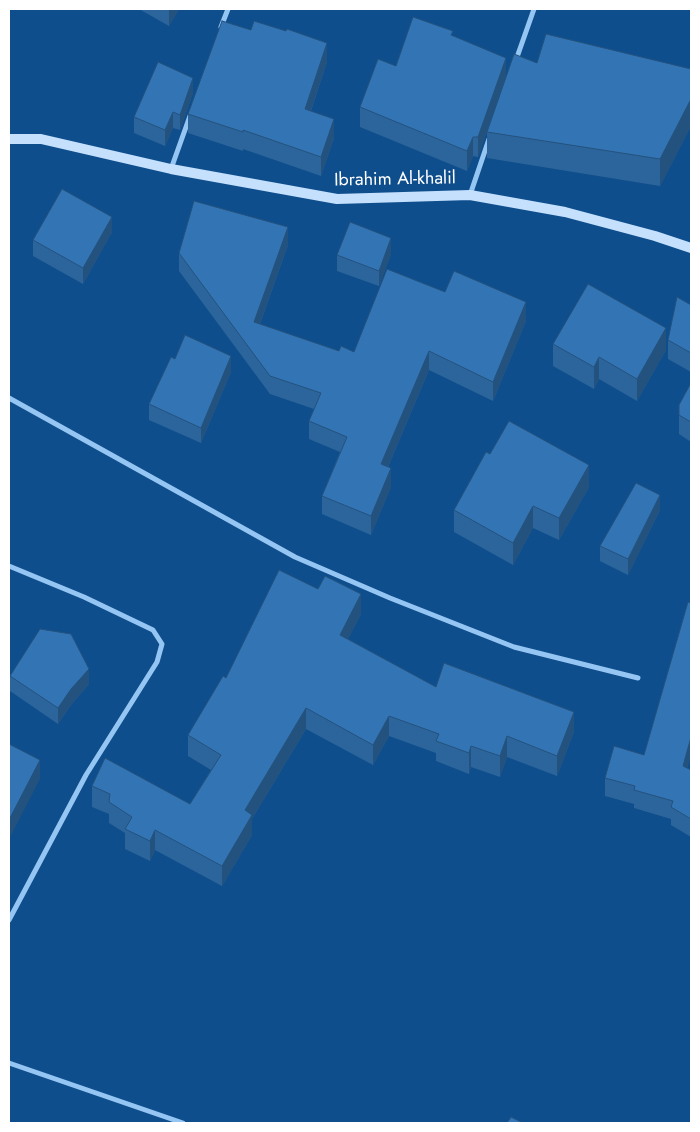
<!DOCTYPE html>
<html>
<head>
<meta charset="utf-8">
<style>
  body { margin:0 }
  #map { position:relative; width:700px; height:1132px; overflow:hidden; background:#0f4e8c; font-family:Jost,sans-serif }
  canvas { display:block }
  .frame { position:absolute; inset:0; border:10px solid #fff; pointer-events:none }
</style>
</head>
<body>
<div id="map">
<canvas width="700" height="1132"></canvas>
<div class="frame"></div>
</div>
<script>
const ctx = document.querySelector('canvas').getContext('2d');
ctx.lineJoin = 'round';
function shape(rows) {
  const path = new Path2D();
  for (const r of rows) {
    path.moveTo(r[0], r[1]);
    for (let i = 2; i < r.length; i += 2) path.lineTo(r[i], r[i + 1]);
  }
  return path;
}
function trace(path, color, width, dash) {
  ctx.strokeStyle = color;
  ctx.lineWidth = width;
  ctx.lineCap = dash ? 'butt' : 'round';
  ctx.setLineDash(dash || []);
  ctx.stroke(path);
}
function paint(path, color) {
  ctx.fillStyle = color;
  ctx.fill(path, 'evenodd');
}
function write(font, color, halo, rows, align = 'center') {
  ctx.font = font + ' Jost,sans-serif';
  ctx.lineWidth = 4;
  ctx.setLineDash([]);
  ctx.textBaseline = 'middle';
  ctx.strokeStyle = halo;
  ctx.fillStyle = color;
  for (const [text, x, y, turn = 0] of rows) {
    ctx.save();
    ctx.translate(x, y);
    ctx.rotate((+turn || 0) * Math.PI / 180);
    ctx.textAlign = isNaN(turn) ? turn : align;
    if (halo) ctx.strokeText(text, 0, 0);
    ctx.fillText(text, 0, 0);
    ctx.restore();
  }
}
const street = shape([
  [221,27,228,9],
  [516,60,534,9],
  [171,169,191,113],
  [470,195,489,139],
  [9,398,295,557,390,598,514,647,638,678],
  [9,566,84,597,153,630,162,644,157,662,86,775,9,920],
  [9,1063,183,1123]
]);
const secondary = shape([
  [9,139,41,139,171,169,337,199,470,195,565,212,655,236,691,248]
]);
const wall = shape([
  [139,9,179,9,169,26],
  [251,30,327,62,311,111,334,138,321,176,243,149,243,151,188,133,188,114],
  [453,36,506,77,478,157,473,156,467,171,360,127,360,107,396,66],
  [691,69,691,126,660,186,487,158,487,132],
  [193,93,180,130,173,128,165,146,134,133,134,117],
  [112,232,83,284,33,256,33,240],
  [288,245,260,324,339,351,354,352,445,292,526,321,493,401,429,370,388,467,391,487,371,535,322,514,322,496,340,452,309,439,309,421,314,409,270,394,179,271,179,253],
  [391,254,379,286,337,271,337,255],
  [691,305,691,372,668,359,668,340],
  [553,344,666,350,637,401,599,379,594,389,553,366],
  [175,359,231,372,201,443,149,420,149,404],
  [691,383,691,442,679,434,679,405],
  [490,454,589,487,559,540,533,528,513,565,454,532,454,510],
  [660,510,628,575,600,561,600,546],
  [691,603,691,755,687,768,691,770,691,837,671,825,671,819,634,808,634,804,605,796,605,778,644,755],
  [361,614,348,639,436,687,574,732,557,776,507,757,500,777,471,767,469,774,436,761,436,753,389,736,373,765,306,729,252,819,252,835,222,886,155,850,150,861,125,849,125,833,109,823,109,814,92,807,92,786,190,804,211,770,188,756,188,735,226,678],
  [10,676,89,684,71,705,58,724,10,691]
]);
const shadedWall = shape([
  [169,9,179,9,169,26],
  [327,43,327,62,305,128,305,109],
  [506,58,506,77,478,157,478,137],
  [193,78,193,93,180,130,180,115],
  [691,99,691,126,660,186,660,159],
  [173,112,173,128,165,146,165,130],
  [334,119,334,138,321,176,321,157],
  [473,137,473,156,467,171,467,151],
  [112,217,112,232,83,284,83,268],
  [288,227,288,245,254,340,254,322],
  [391,238,391,254,379,286,379,271],
  [526,302,526,321,493,401,493,382],
  [666,328,666,350,637,401,637,379],
  [429,351,429,370,381,483,381,464],
  [231,356,231,372,201,443,201,428],
  [599,357,599,379,594,389,594,367],
  [589,465,589,487,559,540,559,518],
  [391,468,391,487,371,535,371,516],
  [660,495,660,510,628,575,628,559],
  [533,506,533,528,513,565,513,543],
  [361,594,361,614,340,655,340,635],
  [89,669,89,684,71,705,58,724,58,708,71,689],
  [306,708,306,729,252,819,252,835,222,886,222,866,245,810],
  [574,712,574,732,557,776,557,756],
  [389,716,389,736,373,765,373,745],
  [507,736,507,757,500,777,500,756],
  [691,737,691,755,683,784,683,766],
  [471,746,471,767,469,774,469,753],
  [40,760,40,779,9,839,9,820],
  [155,830,155,850,150,861,150,841]
]);
const building = shape([
  [413,17,453,31,451,35,506,58,478,137,473,137,467,151,360,107,378,59,396,66,413,17],
  [222,21,251,30,254,21,286,31,287,29,327,43,305,109,334,119,321,157,243,130,243,132,188,114,222,21],
  [546,34,691,69,691,99,660,159,487,132,514,54,537,63,546,34],
  [158,62,193,78,180,115,173,112,165,130,134,117,158,62],
  [62,189,112,217,83,268,33,240,62,189],
  [194,201,288,227,254,322,339,351,341,346,354,352,387,269,445,292,454,271,526,302,493,382,429,351,381,464,391,468,371,516,322,496,347,437,309,421,321,393,270,376,179,253,194,201],
  [350,222,391,238,379,271,337,255,350,222],
  [588,284,666,328,637,379,599,357,594,367,553,344,588,284],
  [677,297,691,305,691,353,668,340,677,297],
  [185,335,231,356,201,428,149,404,171,357,175,359,185,335],
  [691,383,691,422,679,415,679,405,691,383],
  [509,421,589,465,559,518,533,506,513,543,454,510,486,452,490,454,509,421],
  [636,483,660,495,628,559,600,546,636,483],
  [279,570,318,589,325,576,361,594,340,635,436,687,444,663,574,712,557,756,507,736,500,756,471,746,469,753,436,741,439,734,389,716,373,745,306,708,245,810,252,815,222,866,155,830,150,841,125,829,132,817,109,802,110,794,92,786,105,758,190,804,221,755,188,735,223,676,226,678,279,570],
  [688,602,691,603,691,737,683,766,691,770,691,819,671,807,673,801,634,790,635,786,605,778,614,746,644,755,688,602],
  [40,629,71,634,89,669,71,689,58,708,10,676,40,629],
  [9,744,40,760,9,820,9,744],
  [511,1117,523,1123,507,1123,511,1117]
]);
const streetNames = [
  ["Ibrahim Al-khalil",395,180,-1]
];
trace(street, '#95c6f3', 5);
trace(secondary, '#c4e0fd', 10);
paint(wall, '#2c659b');
paint(shadedWall, '#24527e');
paint(building, '#3375b4');
trace(building, '#24527e', 1);
write('18px', '#fff', '#0f4e8c', streetNames);
</script>
</body>
</html>
